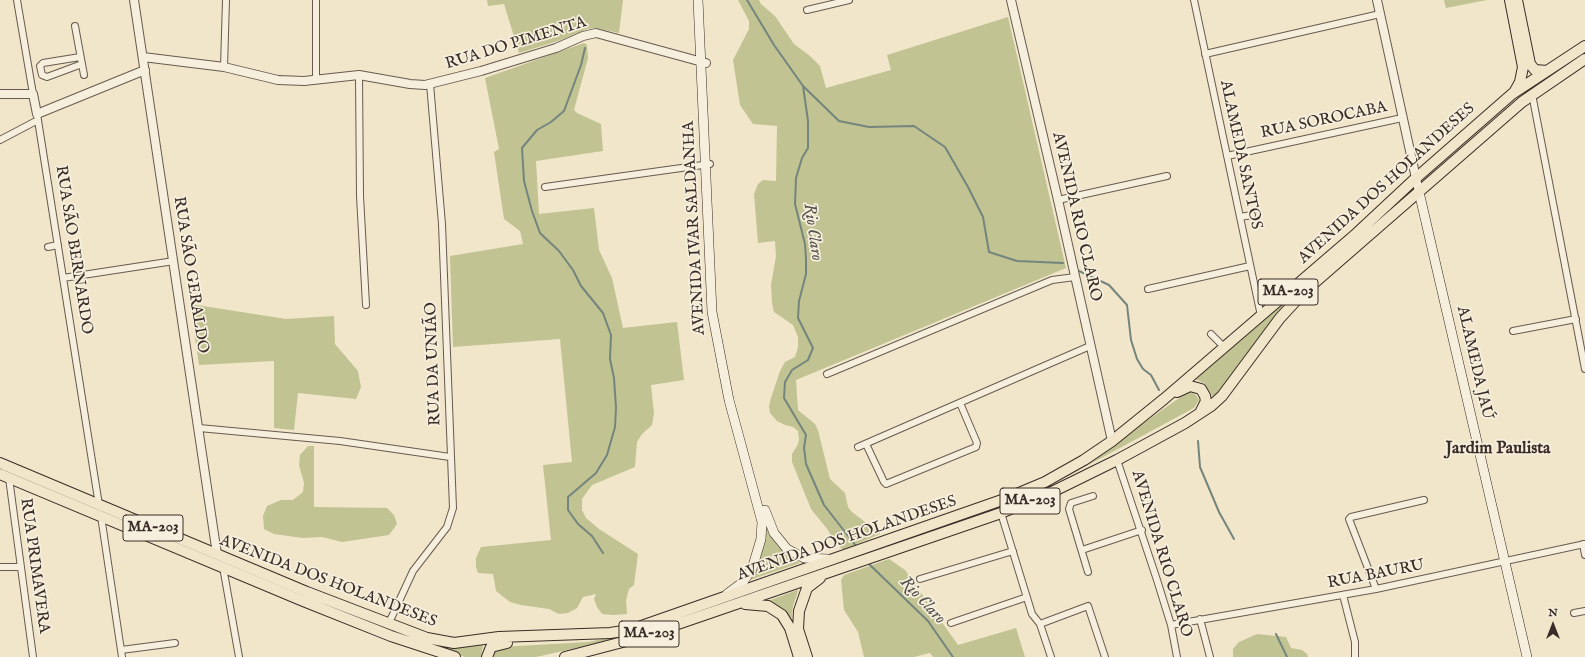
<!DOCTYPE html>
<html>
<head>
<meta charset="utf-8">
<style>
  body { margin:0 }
  #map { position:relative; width:1585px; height:657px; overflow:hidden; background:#f1e6ca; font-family:"IM FELL English",serif }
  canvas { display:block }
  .north { position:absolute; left:1533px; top:605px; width:40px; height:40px; -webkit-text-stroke:3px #f6efdd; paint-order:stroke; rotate:0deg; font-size:11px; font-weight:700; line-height:16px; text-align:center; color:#3a2c27 }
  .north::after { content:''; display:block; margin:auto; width:14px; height:18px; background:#3a2c27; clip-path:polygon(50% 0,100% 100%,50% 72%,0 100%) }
</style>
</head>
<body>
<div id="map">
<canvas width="1585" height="657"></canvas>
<div class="north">N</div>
</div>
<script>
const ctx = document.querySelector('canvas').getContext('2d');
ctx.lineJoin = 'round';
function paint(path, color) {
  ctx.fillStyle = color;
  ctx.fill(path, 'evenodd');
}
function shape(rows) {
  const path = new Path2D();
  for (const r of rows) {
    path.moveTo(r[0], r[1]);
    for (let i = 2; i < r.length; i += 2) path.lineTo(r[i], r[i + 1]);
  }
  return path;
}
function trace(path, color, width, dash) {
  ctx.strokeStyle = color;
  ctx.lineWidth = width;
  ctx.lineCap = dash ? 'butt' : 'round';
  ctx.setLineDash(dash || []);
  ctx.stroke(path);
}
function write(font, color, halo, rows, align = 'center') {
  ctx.font = font + ' "IM FELL English",serif';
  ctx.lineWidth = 3.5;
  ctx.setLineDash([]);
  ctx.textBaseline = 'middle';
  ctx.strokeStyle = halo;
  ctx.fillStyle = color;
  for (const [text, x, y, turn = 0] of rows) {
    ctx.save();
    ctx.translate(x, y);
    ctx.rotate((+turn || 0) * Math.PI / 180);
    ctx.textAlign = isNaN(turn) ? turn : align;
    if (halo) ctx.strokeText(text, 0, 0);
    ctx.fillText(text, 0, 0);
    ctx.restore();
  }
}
const green = shape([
  [487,0,623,0,619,33,595,28,587,29,558,41,519,53,504,4,488,6],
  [738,0,759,0,761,4,775,16,794,44,810,56,820,66,826,88,891,70,887,55,1008,17,1066,268,796,380,798,410,815,424,818,430,830,479,845,493,848,507,852,512,865,522,875,525,879,529,880,534,843,550,832,538,828,530,811,509,792,462,792,454,797,446,799,440,798,431,793,427,785,425,777,421,770,413,769,406,771,398,780,371,785,362,795,357,798,347,798,337,793,325,774,312,772,303,771,285,776,256,775,241,758,243,754,194,758,184,763,180,776,181,777,126,753,124,740,105,733,60,749,29,749,21],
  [1444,0,1487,0,1446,8],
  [584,43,587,45,588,58,574,110,577,113,601,124,603,151,536,161,539,214,594,208,599,250,612,278,623,328,677,322,684,380,651,385,654,413,652,425,642,434,637,442,635,467,592,485,582,499,582,510,586,518,599,529,638,554,634,585,629,589,626,600,627,614,614,615,602,614,597,607,594,599,596,594,583,597,577,608,568,613,559,614,549,609,521,605,510,602,496,591,493,574,478,573,476,567,476,558,481,547,551,540,543,465,572,462,560,339,453,347,450,256,523,244,520,231,504,219,494,152,499,149,485,78],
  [1288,298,1288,301,1216,395,1212,396,1204,383,1195,379],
  [190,304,286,319,334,316,335,344,358,371,361,387,356,399,298,393,294,430,274,428,274,361,199,365],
  [1191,392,1196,395,1199,400,1194,408,1066,477,1185,394],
  [308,446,314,446,314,507,387,508,394,515,397,524,389,535,342,542,322,537,303,538,274,534,264,529,263,516,267,506,281,500,293,500,303,492,304,483,299,465,300,455],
  [766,524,777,545,800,563,750,580,754,573],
  [889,559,905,570,958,645,1016,628,1025,657,933,657,930,653,914,657,864,657,858,632,844,610,841,580,844,575],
  [797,590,798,591,793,606,791,622,783,609,768,601],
  [1257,634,1286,637,1291,648,1302,650,1307,654,1308,657,1233,657,1233,649,1239,642],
  [623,635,598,643,536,657,493,657,495,650,501,647,588,642],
  [481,644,483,646,481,657,465,657,441,648]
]);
const stream = shape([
  [747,0,774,45,803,86,808,121,808,148,802,158,796,178,795,204,805,244,806,259,806,274,799,301,798,318,813,348,808,360,792,370,785,382,784,398,806,435,804,448,806,464,824,505,856,546],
  [585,48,581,65,564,111,551,122,537,130,522,148,524,181,532,211,540,233,559,251,573,270,581,286,603,313,611,335,610,359,614,378,616,408,615,427,607,455,596,473,568,497,568,510,578,524,592,536,603,553],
  [803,86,839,121,869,127,914,126,945,147,968,187,983,217,989,252,1017,261,1063,263],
  [1079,271,1109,285,1127,305,1131,340,1137,359,1143,369,1151,375,1159,390],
  [1198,441,1200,467,1219,512,1234,539],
  [869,564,928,621,953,657],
  [1276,634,1287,657]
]);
const minor = shape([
  [17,0,33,94],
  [1194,0,1261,316],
  [807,10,849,0],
  [75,26,84,75],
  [1205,54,1380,14],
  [80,57,43,63,40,66,42,75,47,77,82,64],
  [224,67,226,0],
  [359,75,360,196,366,305],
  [316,80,316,0],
  [1532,94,1585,369],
  [37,114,99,505],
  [0,140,38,120],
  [1227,156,1402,118],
  [545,187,710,164],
  [1058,200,1167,176],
  [1240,217,1252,215],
  [48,247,58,245],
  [63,278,174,261],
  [1148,289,1250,266],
  [1513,331,1576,319],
  [1211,334,1224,347],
  [827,374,1052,280,1075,277],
  [199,428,340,441,450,457],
  [866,444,884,482,886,484,976,447,977,443,960,403],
  [858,447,1090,346],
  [1117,460,1157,580,1171,625,1177,657],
  [9,478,33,657],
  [1001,513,1032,614,1040,624,1051,657],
  [101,516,122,657],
  [1583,544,1585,555],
  [1082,550,1142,530],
  [0,567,21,567],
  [223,567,239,657],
  [1088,572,1069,509,1071,503,1093,496],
  [920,579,1013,551],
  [1376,589,1349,519,1351,517,1424,500],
  [1343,595,1355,642,1355,657],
  [1574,613,1585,611],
  [1200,619,1210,657],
  [951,623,1027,597],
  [1040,624,1088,606,1105,657],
  [388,625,413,571,447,527,453,508,442,224,430,84],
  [1171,625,1376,589,1585,544],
  [121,650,175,643]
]);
const tertiary = shape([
  [134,0,217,554],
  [1011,0,1058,200,1112,441],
  [1377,0,1419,192],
  [143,57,224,67,278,80,304,81,359,75,410,84,425,85,481,71,556,48,583,36,596,33,706,63],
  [0,94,33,94,37,114,145,70]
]);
const secondary = shape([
  [698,0,712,312,729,400,762,522,761,539,752,569,743,582,727,594],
  [1419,192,1527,657],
  [765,510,774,533,787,549,804,558,828,559]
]);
const primary = shape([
  [1510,0,1523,67,1520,82,1515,91],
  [1517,0,1530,64,1535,70,1547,71],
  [1177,392,1190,386,1201,389,1205,396,1206,401,1200,413],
  [0,463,307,592,427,638,454,643,499,637,610,633,630,630,1002,500,1045,482,1084,460,1112,441,1164,399,1357,233,1416,178,1512,94,1585,46],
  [0,474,303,601,391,636,455,657],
  [745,604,768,606,782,615,790,628,799,657],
  [487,657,491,647,507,643],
  [565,657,634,639,1001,513,1056,490,1117,460,1185,423,1211,406,1222,396,1280,318,1305,291,1522,102,1585,59],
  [807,657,798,629,799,611,807,588,820,578]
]);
const shields = [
  [1288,292,60],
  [1030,501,60],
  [153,528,60],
  [649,634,60]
];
const shieldNames = [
  ["MA-203",1288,292],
  ["MA-203",1030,501],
  ["MA-203",153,528],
  ["MA-203",649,634]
];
const streetNames = [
  ["RUA DO PIMENTA",516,44,-17],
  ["RUA SOROCABA",1324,121,-12],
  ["ALAMEDA SANTOS",1240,155,78],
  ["AVENIDA DOS HOLANDESES",1387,184,-42],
  ["AVENIDA RIO CLARO",1076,217,77],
  ["AVENIDA IVAR SALDANHA",695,228,-93],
  ["RUA SÃO BERNARDO",73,250,81],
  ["RUA SÃO GERALDO",190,275,81],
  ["ALAMEDA JAÚ",1474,363,77],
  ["RUA DA UNIÃO",434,364,-92],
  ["AVENIDA DOS HOLANDESES",847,539,-19],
  ["AVENIDA RIO CLARO",1161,554,73],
  ["RUA PRIMAVERA",34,566,82],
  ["RUA BAURU",1376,575,-11],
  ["AVENIDA DOS HOLANDESES",328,582,21]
];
const waterNames = [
  ["Rio Claro",812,232,82],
  ["Rio Claro",922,601,47]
];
const neighbourhoodNames = [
  ["Jardim Paulista",1498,450]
];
paint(green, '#c1c392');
trace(stream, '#74857d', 2);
trace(minor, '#685a50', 8);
trace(tertiary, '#685a50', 10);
trace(secondary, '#3a2c27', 10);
trace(primary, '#3a2c27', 12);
trace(minor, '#f6efdd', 6);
trace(tertiary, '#f6efdd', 8);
trace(secondary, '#f6efdd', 9);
trace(primary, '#f1e6ca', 10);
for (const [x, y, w] of shields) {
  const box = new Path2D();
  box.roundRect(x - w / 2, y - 13, w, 26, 3);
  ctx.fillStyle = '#f6efdd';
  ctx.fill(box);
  trace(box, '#3a2c27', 1);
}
write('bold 15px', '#3a2c27', null, shieldNames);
write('16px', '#3a2c27', '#f6efdd', streetNames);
write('italic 17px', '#52514b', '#f6efdd', waterNames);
write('bold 17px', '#3a2c27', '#f6efdd', neighbourhoodNames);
</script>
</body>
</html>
